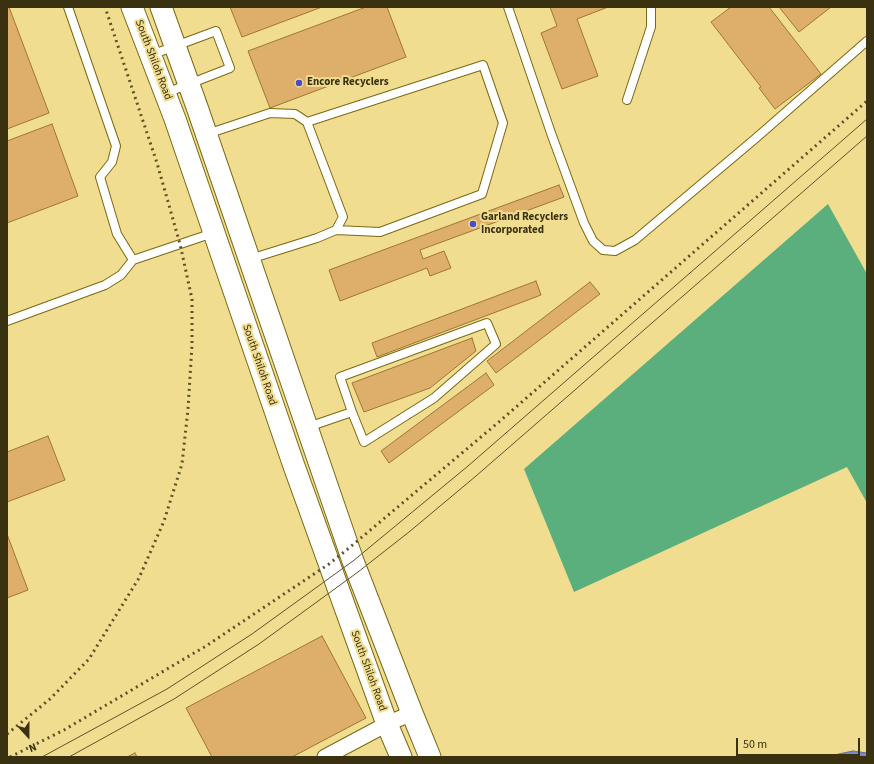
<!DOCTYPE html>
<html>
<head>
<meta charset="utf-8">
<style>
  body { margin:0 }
  #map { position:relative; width:874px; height:764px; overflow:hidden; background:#f1dd8f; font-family:"Source Sans 3",sans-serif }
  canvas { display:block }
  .frame { position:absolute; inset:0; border:8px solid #393110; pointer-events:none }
  .north { position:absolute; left:8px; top:716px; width:40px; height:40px; -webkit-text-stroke:3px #f1dd8f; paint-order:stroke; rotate:159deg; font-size:11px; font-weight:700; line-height:16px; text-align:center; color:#393110 }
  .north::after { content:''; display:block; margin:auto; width:14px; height:18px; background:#393110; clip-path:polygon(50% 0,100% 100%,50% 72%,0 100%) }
  .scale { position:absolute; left:736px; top:738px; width:124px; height:18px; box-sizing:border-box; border:2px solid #393110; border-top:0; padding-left:5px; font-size:12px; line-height:14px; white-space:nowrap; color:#393110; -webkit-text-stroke:3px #f1dd8f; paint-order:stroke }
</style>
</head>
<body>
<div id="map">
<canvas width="874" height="764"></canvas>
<div class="frame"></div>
<div class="north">N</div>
<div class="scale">50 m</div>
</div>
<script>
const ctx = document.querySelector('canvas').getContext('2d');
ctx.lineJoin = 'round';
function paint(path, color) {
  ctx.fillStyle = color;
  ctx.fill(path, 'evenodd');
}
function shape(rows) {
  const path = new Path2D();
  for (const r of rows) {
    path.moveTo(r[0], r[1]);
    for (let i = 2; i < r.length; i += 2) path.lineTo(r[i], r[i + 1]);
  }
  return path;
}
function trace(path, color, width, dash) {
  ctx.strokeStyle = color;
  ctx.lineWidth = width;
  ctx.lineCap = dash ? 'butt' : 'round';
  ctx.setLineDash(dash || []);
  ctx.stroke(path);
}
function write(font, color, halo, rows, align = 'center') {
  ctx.font = font + ' "Source Sans 3",sans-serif';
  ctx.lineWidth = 4;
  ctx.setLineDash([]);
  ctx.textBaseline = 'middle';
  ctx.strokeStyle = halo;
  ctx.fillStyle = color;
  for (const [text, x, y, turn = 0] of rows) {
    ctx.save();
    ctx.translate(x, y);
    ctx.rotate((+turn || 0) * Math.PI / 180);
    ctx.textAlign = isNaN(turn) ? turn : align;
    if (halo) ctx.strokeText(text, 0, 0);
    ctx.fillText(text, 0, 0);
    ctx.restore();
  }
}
const forest = shape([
  [828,204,867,274,867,503,847,467,574,592,524,469]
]);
const water = shape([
  [853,751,867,753,867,757,832,757,834,755,853,751]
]);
const building = shape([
  [7,7,9,7,49,113,7,129,7,7],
  [230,7,322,7,242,37,230,7],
  [366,7,387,7,406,57,270,108,248,51,366,7],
  [550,7,608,7,577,19,598,76,562,89,541,33,557,26,550,7],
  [731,7,769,7,821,74,775,109,759,88,761,87,711,22,731,7],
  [779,7,831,7,799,32,779,7],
  [52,124,78,196,7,223,7,141,52,124],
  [559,185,564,197,420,250,423,259,444,251,451,268,430,276,427,268,340,301,329,270,559,185],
  [536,281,541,295,377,357,372,343,536,281],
  [590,282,600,294,496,373,487,361,590,282],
  [472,338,476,351,430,388,364,412,352,383,472,338],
  [486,373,494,385,389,463,381,451,486,373],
  [48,436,65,480,7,502,7,452,48,436],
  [7,534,28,590,7,598,7,534],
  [322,636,366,718,292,757,212,757,186,708,322,636],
  [135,753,137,757,127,757,135,753]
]);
const lane = shape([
  [68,7,116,146,112,162,100,177,117,234,133,260],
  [508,7,551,133,584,223,593,241,603,250,615,251,635,240,756,138,867,41],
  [151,55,216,31,230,68,166,93],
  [627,100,651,27,651,7],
  [307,122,483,65,503,123,482,194,380,232,336,230],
  [207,134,270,113,295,114,307,122,343,217,336,230,317,238,250,259],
  [7,321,105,285,121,275,133,260,213,233],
  [308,427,352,412,364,442,434,398,496,344,487,323,340,377,352,412]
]);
const street = shape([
  [325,757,387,724,412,713]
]);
const secondary = shape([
  [132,7,175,119,294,466,387,724,401,757],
  [161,7,197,107,353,561,412,713,430,757]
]);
const tram = shape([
  [42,757,167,689,252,634,353,561,468,466,867,119],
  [69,757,174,699,259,644,358,572,409,532,476,476,867,136]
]);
const rail = shape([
  [7,734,50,699,89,659,139,578,164,521,182,464,188,409,192,345,192,299,180,244,157,163,105,7],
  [10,757,64,730,206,646,329,564,349,548,500,421,867,101]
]);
const markers = [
  [299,83,4,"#484dc2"],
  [473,224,4,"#484dc2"]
];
const streetNames = [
  ["South Shiloh Road",153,60,69],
  ["South Shiloh Road",259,365,71],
  ["South Shiloh Road",368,671,70]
];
const poiNames = [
  ["Encore Recyclers",307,83],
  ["Garland Recyclers",481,218],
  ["Incorporated",481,231]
];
paint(forest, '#5aaf7c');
paint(water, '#7b87d1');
trace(water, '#676d97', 1);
paint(building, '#ddaf6b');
trace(building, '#a07530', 1);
trace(lane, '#7b6913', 10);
trace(street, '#7b6913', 17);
trace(secondary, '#7b6913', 23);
trace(lane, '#fff', 8);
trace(street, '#fff', 15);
trace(secondary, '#fff', 21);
trace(tram, '#5d5329', 1);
trace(rail, '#5d5329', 3, [2, 4]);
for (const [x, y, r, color] of markers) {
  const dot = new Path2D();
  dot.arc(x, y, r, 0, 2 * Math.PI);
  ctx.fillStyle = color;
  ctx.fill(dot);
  trace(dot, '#f1dd8f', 1.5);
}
write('11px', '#393110', '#f1dd8f', streetNames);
write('bold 11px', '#393110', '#f1dd8f', poiNames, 'left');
</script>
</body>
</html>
